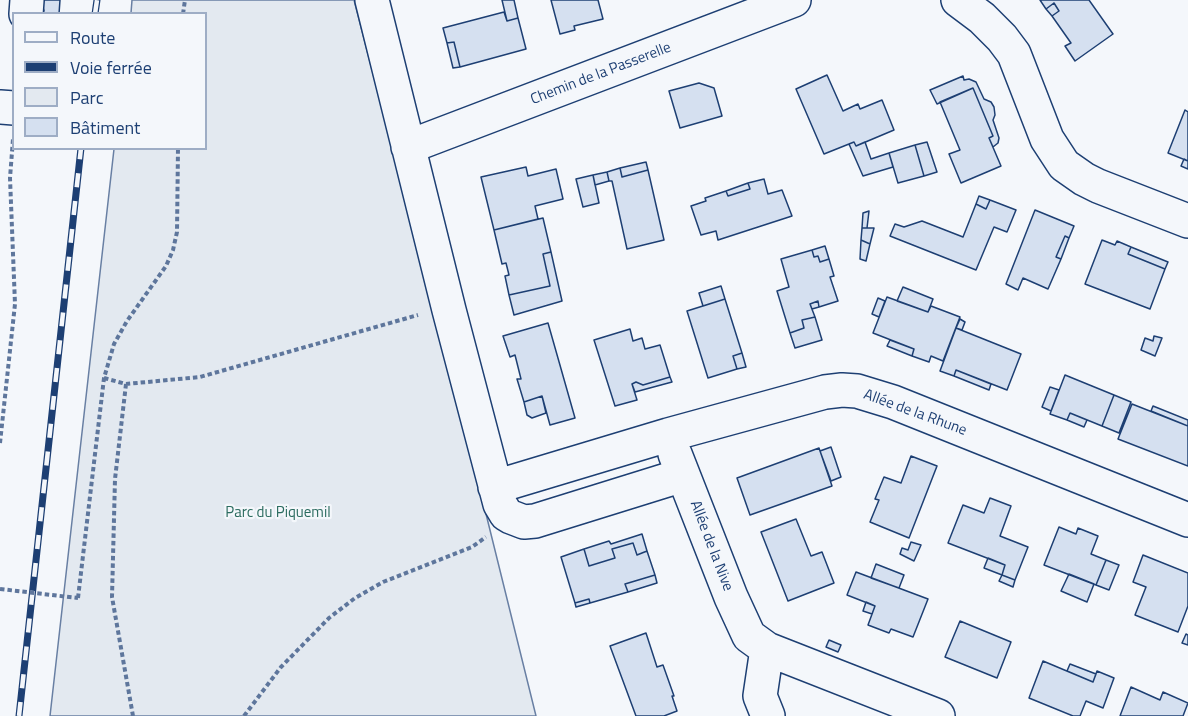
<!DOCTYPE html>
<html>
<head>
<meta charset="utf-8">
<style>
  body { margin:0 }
  #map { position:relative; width:1188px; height:716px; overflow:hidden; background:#f4f7fb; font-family:"Titillium Web",sans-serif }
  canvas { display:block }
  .legend { position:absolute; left:12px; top:12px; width:195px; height:138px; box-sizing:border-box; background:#f4f7fb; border:2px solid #9eadc5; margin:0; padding:8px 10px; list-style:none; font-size:18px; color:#1d3f73 }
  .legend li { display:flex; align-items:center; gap:12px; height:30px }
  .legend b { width:30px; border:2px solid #9eadc5 }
</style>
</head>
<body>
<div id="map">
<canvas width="1188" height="716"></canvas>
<ul class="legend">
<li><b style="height:8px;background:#f4f7fb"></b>Route</li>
<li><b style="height:8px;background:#1d3f73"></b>Voie ferrée</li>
<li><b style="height:16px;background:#e3e9f0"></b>Parc</li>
<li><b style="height:16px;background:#d5e0f0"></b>Bâtiment</li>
</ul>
</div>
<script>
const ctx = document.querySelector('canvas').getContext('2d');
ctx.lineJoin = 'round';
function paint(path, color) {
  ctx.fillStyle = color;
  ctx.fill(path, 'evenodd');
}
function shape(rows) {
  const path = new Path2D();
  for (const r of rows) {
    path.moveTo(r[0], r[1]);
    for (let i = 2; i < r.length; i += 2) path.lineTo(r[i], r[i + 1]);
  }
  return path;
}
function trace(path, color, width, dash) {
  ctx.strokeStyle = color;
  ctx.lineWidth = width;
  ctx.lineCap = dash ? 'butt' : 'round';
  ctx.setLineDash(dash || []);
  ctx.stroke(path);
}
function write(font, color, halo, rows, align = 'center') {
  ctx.font = font + ' "Titillium Web",sans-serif';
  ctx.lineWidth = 4.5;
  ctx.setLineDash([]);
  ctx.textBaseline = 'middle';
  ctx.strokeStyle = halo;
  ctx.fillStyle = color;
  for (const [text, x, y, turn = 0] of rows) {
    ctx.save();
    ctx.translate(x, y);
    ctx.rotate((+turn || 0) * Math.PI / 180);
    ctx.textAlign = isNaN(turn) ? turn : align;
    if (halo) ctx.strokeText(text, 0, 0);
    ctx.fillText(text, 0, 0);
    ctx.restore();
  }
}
const green = shape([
  [132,0,354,0,463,421,536,716,50,716,114,149,206,148,206,14,131,13,132,0]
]);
const building = shape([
  [41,0,60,0,59,14,37,14,44,11,41,0],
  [502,0,514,0,518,18,507,21,502,0],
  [551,0,598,0,603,19,574,26,575,30,560,34,551,0],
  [1040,0,1089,0,1113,34,1075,61,1065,46,1071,43,1052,16,1059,11,1054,3,1046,9,1040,0],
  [1054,3,1059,11,1052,16,1046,9,1054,3],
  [504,12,507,21,518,18,526,49,460,67,454,42,447,43,443,28,504,12],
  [454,42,460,67,453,68,447,43,454,42],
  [827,75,843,111,858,104,860,109,882,100,894,130,856,146,854,142,824,154,796,89,827,75],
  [963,76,964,80,969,79,976,82,984,99,991,102,994,107,995,115,993,120,999,138,998,143,993,147,989,138,993,136,973,88,937,104,930,90,963,76],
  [699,83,714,88,722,116,680,128,669,91,699,83],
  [973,88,993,136,989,138,1001,166,961,183,949,154,960,150,940,102,973,88],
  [1185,110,1188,112,1188,161,1168,153,1185,110],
  [854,142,856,146,865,142,871,159,889,153,893,167,863,176,849,144,854,142],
  [927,142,937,172,924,176,915,145,927,142],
  [915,145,924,176,898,183,889,153,915,145],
  [1184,159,1188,161,1188,169,1181,166,1184,159],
  [646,162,648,170,622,177,620,168,646,162],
  [526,167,528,176,556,169,563,199,535,206,538,219,494,230,481,177,526,167],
  [620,168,622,177,648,170,664,240,627,249,612,181,609,181,607,172,620,168],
  [607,172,609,181,595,185,593,175,607,172],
  [593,175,599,203,583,207,576,179,593,175],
  [764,179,768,194,782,190,792,216,718,240,716,231,701,235,691,206,706,201,705,198,726,191,728,196,750,189,748,183,764,179],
  [748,183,750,189,728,196,726,191,748,183],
  [979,196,990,200,986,209,976,204,979,196],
  [990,200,1016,210,1007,232,994,227,976,270,890,236,895,224,904,227,922,221,963,237,976,204,986,209,990,200],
  [1035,210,1074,226,1069,238,1065,236,1056,257,1061,259,1048,289,1023,278,1018,290,1006,284,1035,210],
  [869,211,867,228,862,228,863,213,869,211],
  [543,218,551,252,543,254,550,286,509,295,505,276,509,275,506,263,502,264,494,230,543,218],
  [862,228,874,228,870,244,861,240,862,228],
  [1065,236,1069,238,1061,259,1056,257,1065,236],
  [861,240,870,244,866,261,860,259,861,240],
  [1102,240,1115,245,1117,241,1131,247,1128,254,1165,269,1150,309,1085,284,1102,240],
  [825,246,829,259,820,262,818,256,814,257,812,250,825,246],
  [1131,247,1168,262,1165,269,1128,254,1131,247],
  [812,250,814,257,818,256,820,262,829,259,834,276,830,277,838,301,819,307,818,301,810,304,815,317,802,320,804,328,790,333,777,291,789,287,781,259,812,250],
  [551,252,562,301,514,315,509,295,550,286,543,254,551,252],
  [721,286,725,299,703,306,699,293,721,286],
  [903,287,933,299,928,312,897,301,903,287],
  [887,297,928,312,931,306,960,317,943,361,931,356,929,362,912,356,914,349,873,333,887,297],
  [878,298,885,301,879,317,872,314,878,298],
  [725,299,742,353,733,356,737,369,708,378,687,311,725,299],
  [818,301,819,307,812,309,810,304,818,301],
  [815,317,822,340,795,348,790,333,804,328,802,320,815,317],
  [960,319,965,322,962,330,956,328,960,319],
  [548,323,575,418,550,425,542,396,524,402,517,379,521,379,515,355,510,357,503,336,548,323],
  [956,328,1021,354,1007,390,956,370,954,376,940,371,956,328],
  [630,329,633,341,642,338,645,349,660,345,670,377,643,385,636,382,632,384,637,400,615,406,594,340,630,329],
  [1154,336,1162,338,1155,356,1141,350,1145,338,1153,341,1154,336],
  [890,340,914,349,912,356,887,346,890,340],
  [742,353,746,367,737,369,733,356,742,353],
  [956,370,991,384,989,390,954,376,956,370],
  [1065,375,1114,395,1102,426,1070,413,1067,420,1050,414,1065,375],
  [670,377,672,382,635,392,632,384,636,382,643,385,670,377],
  [1050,387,1059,390,1051,411,1042,407,1050,387],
  [1114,395,1131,402,1119,433,1102,426,1114,395],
  [542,396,546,413,532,418,527,415,524,402,542,396],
  [1132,404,1188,426,1188,466,1118,439,1132,404],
  [1153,406,1188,420,1188,426,1151,411,1153,406],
  [1070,413,1087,420,1084,427,1067,420,1070,413],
  [831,447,841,477,831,481,820,451,831,447],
  [819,448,832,486,750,515,737,478,819,448],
  [911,456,937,466,909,538,870,522,879,500,875,499,884,477,901,483,911,456],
  [990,498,1011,506,1000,536,1028,547,1015,580,1002,575,1005,565,948,543,963,505,984,513,990,498],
  [796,519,811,556,822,552,834,583,788,601,761,532,796,519],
  [1059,527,1076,534,1078,528,1098,536,1091,554,1106,560,1096,585,1044,565,1059,527],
  [642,534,647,551,637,555,633,543,612,549,615,558,589,566,584,549,609,541,611,544,642,534],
  [911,542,921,545,914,561,900,554,902,548,908,550,911,542],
  [633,543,637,555,647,551,655,575,625,584,628,592,590,603,589,599,575,603,561,557,584,549,589,566,615,558,612,549,633,543],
  [1143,555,1188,573,1188,606,1178,632,1135,615,1146,587,1133,582,1143,555],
  [988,558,1005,565,1002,575,984,568,988,558],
  [1106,560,1119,565,1109,590,1096,585,1106,560],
  [876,564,904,575,899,588,871,578,876,564],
  [856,572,928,599,913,637,891,629,889,633,868,625,875,606,847,595,856,572],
  [1069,574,1094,584,1087,602,1061,591,1069,574],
  [655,575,657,583,628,592,625,584,655,575],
  [1002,575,1015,580,1013,587,999,581,1002,575],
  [589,599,590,603,576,607,575,603,589,599],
  [866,602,875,606,872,614,863,611,866,602],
  [960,621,1011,642,997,678,945,657,960,621],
  [646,633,657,667,663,665,674,696,672,696,677,711,664,716,636,716,610,646,646,633],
  [1186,634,1188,635,1188,645,1182,643,1186,634],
  [829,640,841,645,838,652,826,647,829,640],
  [1043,661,1093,682,1097,671,1114,678,1103,708,1086,701,1080,716,1073,716,1029,698,1043,661],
  [1070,664,1096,674,1093,682,1067,671,1070,664],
  [1131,687,1160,700,1163,692,1188,703,1183,716,1120,716,1131,687]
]);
const path = shape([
  [183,14,185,0],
  [104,378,126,384,200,377,418,315],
  [126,384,115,479,112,597,133,716],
  [0,443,15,304,10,178,13,139],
  [78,598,104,378,114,344,127,321,166,266,173,250,177,232,178,148],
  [244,716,281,667,329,618,355,598,383,582,472,547,486,537]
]);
const minor = shape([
  [372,0,449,310,500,504,506,514,511,517,524,522,535,521,683,475],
  [958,0,982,18,1002,38,1014,54,1047,139,1064,165,1084,179,1098,186,1188,221],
  [26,14,27,0],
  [0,107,14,108],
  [408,147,794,0],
  [675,454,731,597,749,636,767,649,938,716],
  [495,487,668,435,825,392,842,390,857,391,893,402,1188,520],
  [767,649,760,696,768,716]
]);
const rail = shape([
  [95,14,97,0],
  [19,716,81,148]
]);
const pathBridge = shape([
  [0,589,78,598]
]);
const streetNames = [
  ["Chemin de la Passerelle",601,74,-21],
  ["Allée de la Rhune",915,413,20],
  ["Allée de la Nive",711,546,69]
];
const parkNames = [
  ["Parc du Piquemil",278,513]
];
paint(green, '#e3e9f0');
trace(green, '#687fa3', 1.5);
paint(building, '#d5e0f0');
trace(building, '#1d3f73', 1.5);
trace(minor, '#1d3f73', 36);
trace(path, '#5e769c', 4, [4.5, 3]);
trace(minor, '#f4f7fb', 33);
trace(rail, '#1d3f73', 7);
trace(rail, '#f4f7fb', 4.5, [14]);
trace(pathBridge, '#5e769c', 4, [4.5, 3]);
write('15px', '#1d3f73', '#f4f7fb', streetNames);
write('15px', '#2c6c60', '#f4f7fb', parkNames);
</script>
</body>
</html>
